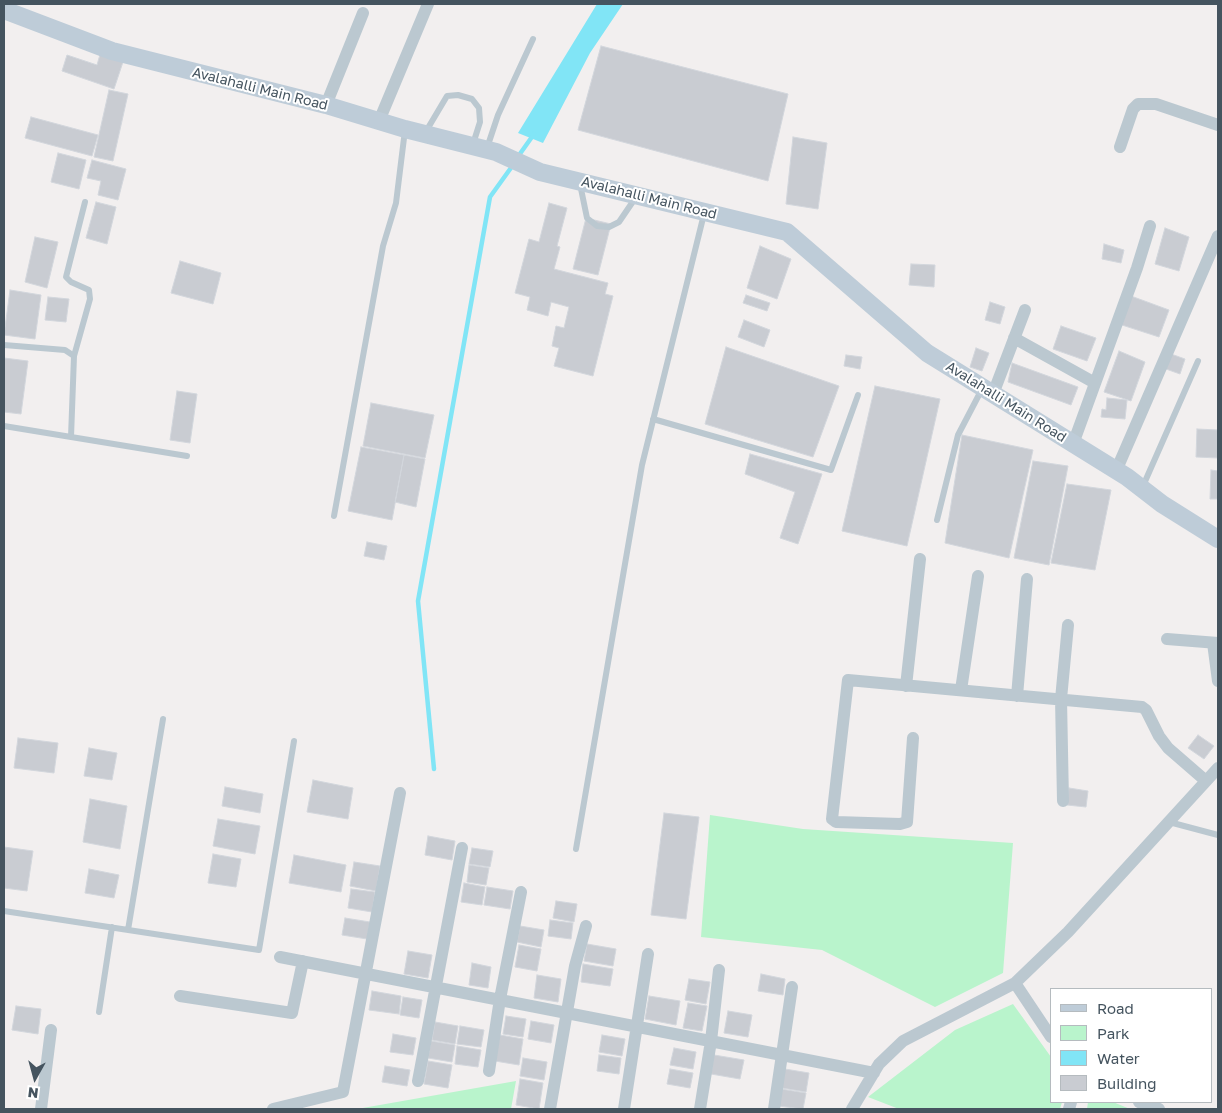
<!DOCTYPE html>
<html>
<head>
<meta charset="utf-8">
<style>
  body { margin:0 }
  #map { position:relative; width:1222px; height:1113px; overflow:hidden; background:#f2efef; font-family:"Golos Text",sans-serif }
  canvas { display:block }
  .frame { position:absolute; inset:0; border:5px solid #45545f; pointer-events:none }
  .legend { position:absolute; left:1050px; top:988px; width:162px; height:115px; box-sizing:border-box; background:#fff; border:1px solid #b5bbbf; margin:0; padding:6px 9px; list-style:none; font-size:15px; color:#45545f }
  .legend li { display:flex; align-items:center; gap:10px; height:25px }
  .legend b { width:25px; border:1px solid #b5bbbf }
  .north { position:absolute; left:10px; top:1053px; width:50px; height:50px; -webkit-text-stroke:4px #fff; paint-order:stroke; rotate:187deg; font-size:14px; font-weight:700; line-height:20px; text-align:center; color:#45545f }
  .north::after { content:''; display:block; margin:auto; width:18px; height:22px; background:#45545f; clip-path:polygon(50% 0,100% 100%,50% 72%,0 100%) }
</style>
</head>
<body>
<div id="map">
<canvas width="1222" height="1113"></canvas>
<div class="frame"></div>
<ul class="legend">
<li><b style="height:6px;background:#beccd8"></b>Road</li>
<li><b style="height:14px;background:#b9f4cc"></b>Park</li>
<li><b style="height:14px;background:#81e5f6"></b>Water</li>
<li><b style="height:14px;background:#c9ccd2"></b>Building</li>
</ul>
<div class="north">N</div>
</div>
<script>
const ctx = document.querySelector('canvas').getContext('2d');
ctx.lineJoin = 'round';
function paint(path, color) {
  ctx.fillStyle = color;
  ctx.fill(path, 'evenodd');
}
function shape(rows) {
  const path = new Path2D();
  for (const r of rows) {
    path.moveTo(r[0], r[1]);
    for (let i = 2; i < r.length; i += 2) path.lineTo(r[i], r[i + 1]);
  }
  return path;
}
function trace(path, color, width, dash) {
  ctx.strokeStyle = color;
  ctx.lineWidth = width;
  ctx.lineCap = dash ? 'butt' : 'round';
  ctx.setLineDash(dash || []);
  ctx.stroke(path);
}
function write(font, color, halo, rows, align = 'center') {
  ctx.font = font + ' "Golos Text",sans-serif';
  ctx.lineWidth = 4;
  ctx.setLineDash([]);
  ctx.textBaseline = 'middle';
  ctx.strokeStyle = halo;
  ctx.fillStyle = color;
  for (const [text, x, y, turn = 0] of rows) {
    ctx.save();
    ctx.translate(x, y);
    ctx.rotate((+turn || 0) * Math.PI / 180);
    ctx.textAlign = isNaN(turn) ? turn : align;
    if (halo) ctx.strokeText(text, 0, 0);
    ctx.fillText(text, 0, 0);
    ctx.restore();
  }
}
const green = shape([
  [710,815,803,829,1013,843,1003,973,935,1007,822,950,701,937],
  [1013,1004,1051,1057,1051,1102,1062,1102,1060,1109,899,1109,868,1097,955,1030],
  [516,1081,511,1109,357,1109],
  [1088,1102,1113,1102,1130,1109,1087,1109]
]);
const water = shape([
  [597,4,623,4,590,53,543,143,518,133]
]);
const stream = shape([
  [517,158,534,134],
  [434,769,418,601,490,197,513,165]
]);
const building = shape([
  [601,46,788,94,768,181,578,130,601,46],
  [101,51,124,59,114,89,62,71,67,55,97,65,101,51],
  [109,90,128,94,113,161,94,157,109,90],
  [31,117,98,135,92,156,25,138,31,117],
  [793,137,827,143,818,209,786,204,793,137],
  [58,153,86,160,79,189,51,182,58,153],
  [92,160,126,169,118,200,98,195,101,181,87,178,92,160],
  [96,202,116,207,107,244,86,238,96,202],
  [549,203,567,208,557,246,560,247,554,269,608,283,605,294,613,296,593,376,554,366,559,348,552,346,556,326,564,328,569,307,551,302,548,316,527,310,530,297,515,293,529,239,539,242,549,203],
  [586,218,611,224,598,275,573,269,586,218],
  [1165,228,1189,237,1179,271,1155,264,1165,228],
  [35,237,58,242,47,288,25,282,35,237],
  [1104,244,1124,250,1121,263,1102,259,1104,244],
  [760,246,791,259,777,299,747,288,760,246],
  [180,261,221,273,213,304,171,293,180,261],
  [911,264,935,265,934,287,909,285,911,264],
  [10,290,41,295,35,339,4,335,10,290],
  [746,295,770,303,767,311,743,303,746,295],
  [1131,296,1169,310,1159,337,1122,325,1131,296],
  [48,297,69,299,66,322,45,320,48,297],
  [990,302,1005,307,1000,324,985,320,990,302],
  [744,320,770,330,764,347,738,337,744,320],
  [1061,326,1096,338,1087,361,1053,349,1061,326],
  [726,347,839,386,813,457,705,424,726,347],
  [976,348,989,353,982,371,970,367,976,348],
  [1119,351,1145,362,1131,401,1104,392,1119,351],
  [1171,354,1185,359,1180,374,1166,369,1171,354],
  [846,355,862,357,860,369,844,366,846,355],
  [4,358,28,361,21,414,4,412,4,358],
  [1012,363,1078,387,1071,405,1008,382,1012,363],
  [875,386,940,399,907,546,842,531,875,386],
  [177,391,197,394,190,443,170,440,177,391],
  [1107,398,1127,400,1125,419,1101,417,1102,409,1106,410,1107,398],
  [371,403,434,415,425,458,363,446,371,403],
  [1197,429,1218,430,1218,458,1196,457,1197,429],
  [962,435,1033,450,1009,558,945,543,962,435],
  [361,447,404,455,392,520,348,511,361,447],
  [750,454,822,474,798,544,780,538,795,492,745,474,750,454],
  [404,455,425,459,416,507,395,502,404,455],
  [1033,461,1068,466,1049,565,1014,558,1033,461],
  [1211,470,1218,471,1218,499,1210,499,1211,470],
  [1067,484,1111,490,1095,570,1051,563,1067,484],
  [367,542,387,546,384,560,364,556,367,542],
  [1198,735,1214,746,1204,759,1188,748,1198,735],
  [18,738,58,743,54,773,14,768,18,738],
  [89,748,117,753,112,780,84,776,89,748],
  [313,780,353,788,348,819,307,812,313,780],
  [225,787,263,794,260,813,222,806,225,787],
  [1069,788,1088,791,1086,807,1067,805,1069,788],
  [90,799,127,806,120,849,83,842,90,799],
  [664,813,699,817,686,919,651,915,664,813],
  [218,819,260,826,255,854,213,846,218,819],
  [428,836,455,841,452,860,425,855,428,836],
  [4,847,33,851,27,891,4,888,4,847],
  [472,848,493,851,490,867,469,864,472,848],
  [213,854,241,859,236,887,208,883,213,854],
  [294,855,346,865,341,892,289,883,294,855],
  [354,862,380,866,376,891,350,886,354,862],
  [469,865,489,868,486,885,467,882,469,865],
  [89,869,119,875,114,898,85,893,89,869],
  [464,883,485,887,482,905,461,902,464,883],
  [487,887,513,891,510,909,484,905,487,887],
  [351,889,375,892,372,912,348,908,351,889],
  [556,901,577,904,574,922,553,918,556,901],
  [345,918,370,922,367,939,342,935,345,918],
  [550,920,573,923,571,939,548,936,550,920],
  [520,926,544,930,541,947,517,942,520,926],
  [587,944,616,949,613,966,584,961,587,944],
  [519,945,541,949,537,971,515,967,519,945],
  [408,951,432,955,428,978,404,974,408,951],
  [472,963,491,967,488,988,469,985,472,963],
  [583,964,613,969,610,986,581,982,583,964],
  [761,974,785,979,783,995,758,991,761,974],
  [537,975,561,979,558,1002,534,998,537,975],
  [689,979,710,982,706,1004,685,1000,689,979],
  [372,991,401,996,399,1014,369,1010,372,991],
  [649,996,680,1001,676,1025,645,1019,649,996],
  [403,997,422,1000,419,1018,400,1015,403,997],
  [688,1003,707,1006,702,1031,683,1028,688,1003],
  [16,1006,41,1009,38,1034,12,1030,16,1006],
  [728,1011,752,1015,748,1037,724,1033,728,1011],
  [506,1016,526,1019,523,1037,503,1034,506,1016],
  [531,1021,554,1025,551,1043,528,1039,531,1021],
  [435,1022,458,1026,455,1044,432,1040,435,1022],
  [460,1026,484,1030,481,1047,457,1044,460,1026],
  [393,1034,416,1038,413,1055,390,1052,393,1034],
  [500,1035,523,1039,519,1065,495,1061,500,1035],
  [602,1035,625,1039,622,1056,599,1052,602,1035],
  [431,1041,455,1045,452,1062,428,1058,431,1041],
  [457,1046,481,1050,478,1067,455,1064,457,1046],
  [674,1048,696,1052,693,1069,670,1065,674,1048],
  [599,1055,621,1058,619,1074,597,1071,599,1055],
  [714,1055,744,1060,740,1079,711,1074,714,1055],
  [523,1058,547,1062,544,1080,520,1076,523,1058],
  [428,1061,452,1065,448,1088,424,1084,428,1061],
  [385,1066,410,1070,407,1086,382,1082,385,1066],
  [670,1069,693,1073,690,1088,667,1084,670,1069],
  [785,1069,809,1073,806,1092,782,1088,785,1069],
  [520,1079,543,1083,539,1109,516,1105,520,1079],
  [781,1089,806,1093,803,1109,778,1106,781,1089]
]);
const lane = shape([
  [425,133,447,96,458,95,472,99,479,108,480,122,473,144],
  [487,148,498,115,533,39],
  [580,184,587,218,597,226,609,227,619,222,636,197],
  [4,345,65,350,74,356,71,437],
  [74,356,90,299,89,290,71,282,66,277,85,202],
  [653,419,831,470,858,395],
  [4,426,187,456],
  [1143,486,1198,361],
  [334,516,383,246,396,203,405,130],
  [937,520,958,435,982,389],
  [1169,822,1218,835],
  [576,849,642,465,704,214],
  [4,911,259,950,294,741],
  [128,930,163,719],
  [99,1012,112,927]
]);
const street = shape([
  [326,105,363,13],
  [379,121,428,4],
  [1120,147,1133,109,1138,104,1156,104,1218,125],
  [1014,338,1095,383],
  [993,394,1025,310],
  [1073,444,1137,268,1150,226],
  [1116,471,1218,236],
  [1167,639,1218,643],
  [1213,643,1218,681],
  [906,686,920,559],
  [961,690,978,576],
  [1017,696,1027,579],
  [913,738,907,822,900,824,836,822,832,819,848,680,1142,707,1146,710,1159,736,1168,748,1206,781],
  [1063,801,1061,699,1068,625],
  [280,957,874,1073],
  [1015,983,1051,1037],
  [180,996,292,1013,303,961],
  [489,1071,500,999,521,892],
  [418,1081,462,848],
  [1139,1102,1159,1109],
  [41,1109,51,1030],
  [273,1109,343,1092,400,793],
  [550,1109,575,966,586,926],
  [624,1109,648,954],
  [700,1109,711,1041,719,970],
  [774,1109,792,987],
  [852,1109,879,1064,903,1041,1015,983,1068,932,1218,768],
  [1069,1109,1071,1102]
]);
const secondary = shape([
  [4,10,112,51,326,105,405,129,496,152,540,172,787,232,927,353,1127,477,1162,504,1218,539]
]);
const streetNames = [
  ["Avalahalli Main Road",260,89,14],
  ["Avalahalli Main Road",649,198,14],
  ["Avalahalli Main Road",1006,402,32]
];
paint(green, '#b9f4cc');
paint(water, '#81e5f6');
trace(stream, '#81e5f6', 4.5);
paint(building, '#c9ccd2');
trace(building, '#d2d6dc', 1);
trace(lane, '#bbc8d0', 6);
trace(street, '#bbc8d0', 12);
trace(secondary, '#beccd8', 18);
write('14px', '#45545f', '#fff', streetNames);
</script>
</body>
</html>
